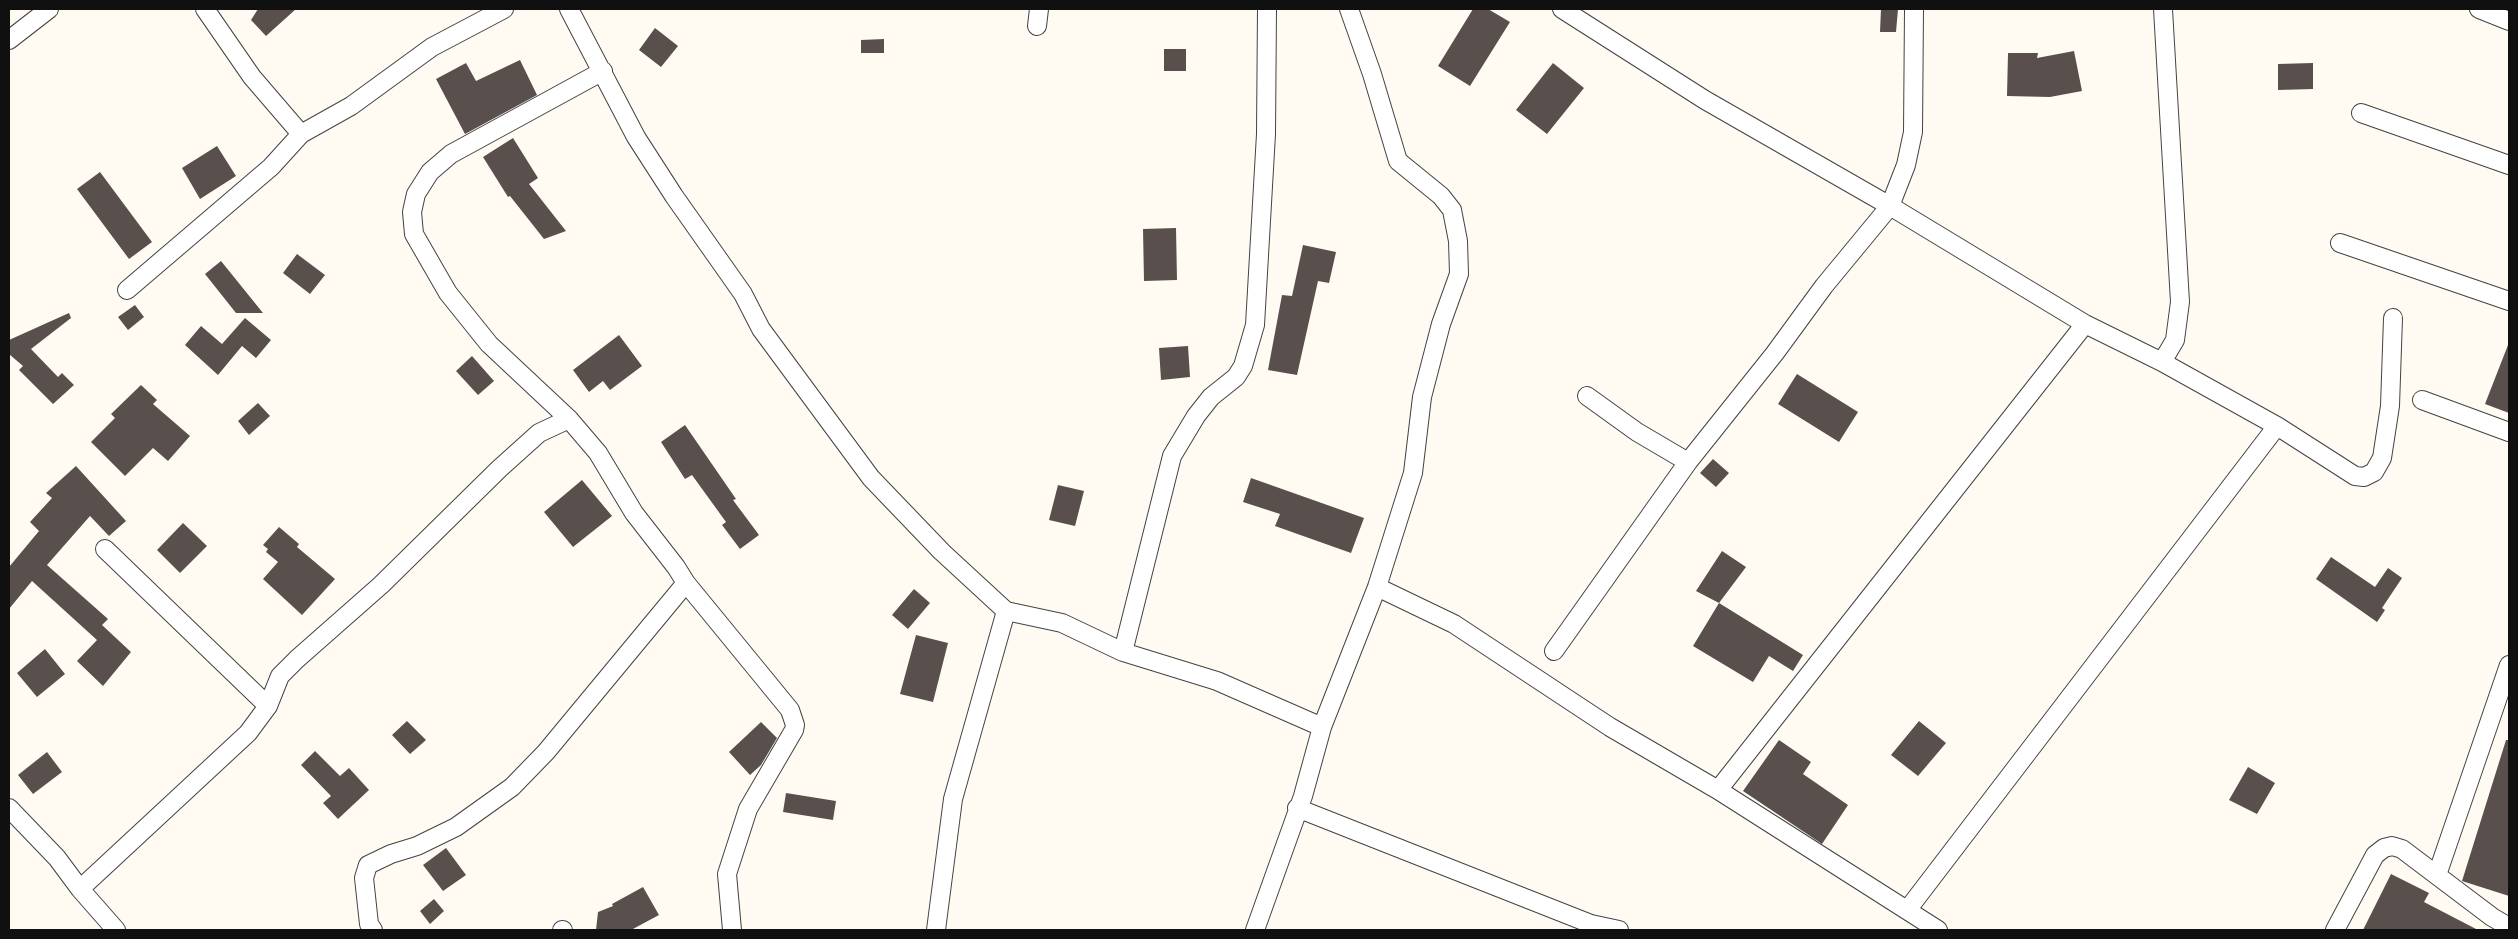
<!DOCTYPE html>
<html>
<head>
<meta charset="utf-8">
<style>
  body { margin:0 }
  #map { position:relative; width:2518px; height:939px; overflow:hidden; background:#fffbf3; font-family:"Libre Baskerville",serif }
  canvas { display:block }
  .frame { position:absolute; inset:0; border:10px solid #101010; pointer-events:none }
</style>
</head>
<body>
<div id="map">
<canvas width="2518" height="939"></canvas>
<div class="frame"></div>
</div>
<script>
const ctx = document.querySelector('canvas').getContext('2d');
ctx.lineJoin = 'round';
function paint(path, color) {
  ctx.fillStyle = color;
  ctx.fill(path, 'evenodd');
}
function shape(rows) {
  const path = new Path2D();
  for (const r of rows) {
    path.moveTo(r[0], r[1]);
    for (let i = 2; i < r.length; i += 2) path.lineTo(r[i], r[i + 1]);
  }
  return path;
}
function trace(path, color, width, dash) {
  ctx.strokeStyle = color;
  ctx.lineWidth = width;
  ctx.lineCap = dash ? 'butt' : 'round';
  ctx.setLineDash(dash || []);
  ctx.stroke(path);
}
const building = shape([
  [258,9,296,9,266,36,251,20],
  [1473,9,1488,9,1510,22,1470,86,1438,66],
  [1881,9,1898,9,1896,32,1880,32],
  [655,28,678,46,661,67,639,50],
  [884,39,884,53,861,53,861,40],
  [1164,49,1186,49,1186,71,1164,71],
  [2074,51,2082,91,2050,97,2007,96,2008,53,2038,53,2037,58],
  [520,60,537,95,465,134,436,79,466,63,476,81],
  [1553,63,1584,88,1547,134,1516,110],
  [2313,63,2313,89,2278,90,2278,64],
  [513,138,538,178,529,184,566,231,544,239,510,196,508,197,483,157],
  [217,146,236,176,200,199,182,168],
  [100,172,152,242,129,259,77,189],
  [1176,228,1177,280,1144,281,1143,229],
  [1303,245,1336,252,1329,283,1318,281,1297,375,1268,370,1282,295,1292,296],
  [297,254,325,275,310,294,283,273],
  [221,261,263,313,236,313,205,274],
  [135,305,144,317,128,330,118,317],
  [69,313,71,318,31,349,58,377,62,373,74,385,53,404,19,370,23,366,9,354,9,340],
  [245,318,271,340,256,358,242,346,218,375,185,345,201,326,222,344],
  [619,335,642,366,610,390,603,381,589,392,573,370],
  [2508,345,2509,345,2509,413,2485,404],
  [1188,346,1190,377,1161,380,1159,348],
  [472,356,494,381,478,395,456,371],
  [1797,374,1858,412,1839,442,1778,404],
  [141,385,157,400,153,404,190,436,168,461,153,448,125,476,91,442,115,418,111,414],
  [258,403,270,416,249,435,238,421],
  [685,425,736,499,733,500,759,535,740,549,722,525,726,522,692,475,685,479,661,442],
  [1713,459,1729,473,1716,487,1700,473],
  [76,466,126,521,109,536,90,516,47,565,108,619,102,625,131,652,103,686,77,661,97,640,32,581,9,609,9,567,39,531,30,522,52,498,46,493],
  [1251,478,1364,518,1351,553,1275,526,1280,514,1243,502],
  [582,480,612,516,573,547,544,512],
  [1058,485,1084,491,1075,526,1049,520],
  [183,523,207,546,180,573,157,550],
  [279,527,299,544,297,547,335,579,302,615,263,579,278,562,266,552,268,549,263,545],
  [1722,551,1746,567,1719,603,1696,591],
  [2331,557,2375,587,2388,568,2402,578,2382,608,2385,610,2377,622,2316,579],
  [914,589,930,603,908,629,892,615],
  [1719,603,1803,655,1793,671,1769,656,1753,682,1693,646],
  [916,635,948,643,933,702,900,694],
  [45,649,65,674,37,697,17,673],
  [407,721,426,740,410,754,392,735],
  [1919,721,1946,743,1918,776,1891,755],
  [761,722,777,738,761,765,750,775,729,752],
  [1779,740,1811,762,1803,774,1848,805,1822,844,1743,791],
  [2506,740,2509,740,2509,896,2462,881],
  [315,751,340,776,349,768,369,790,338,819,323,803,331,796,301,765],
  [47,752,62,772,33,794,18,775],
  [2248,767,2275,783,2257,814,2229,800],
  [786,793,836,801,833,820,783,812],
  [446,848,466,875,443,891,423,865],
  [2391,874,2429,893,2424,902,2478,930,2363,930],
  [643,887,659,915,631,930,596,930,598,912,613,906,612,904],
  [434,899,444,911,430,924,420,911]
]);
const minor = shape([
  [205,9,252,77,301,134,351,106,432,47,504,9],
  [569,9,636,137,674,196,743,294,761,329,871,478,942,552,1006,611,1062,623,1123,652,1217,681,1322,727],
  [1562,9,1705,100,1890,206,2085,324,2162,362,2277,426,2355,476,2364,477,2374,472,2382,458,2390,406,2393,318],
  [2479,9,2509,21],
  [1037,26,1039,9],
  [9,40,49,9],
  [603,71,451,154,430,172,416,194,412,212,414,234,448,293,489,344,569,419,598,453,634,513,676,567,686,583,790,710,795,725,794,730,748,809,727,874,732,930],
  [2361,113,2509,165],
  [2340,243,2509,301],
  [127,290,271,167,301,134],
  [2162,362,2175,340,2180,302,2163,9],
  [1587,396,1637,432,1688,462],
  [2422,400,2509,432],
  [105,549,268,706],
  [1377,587,1454,624,1610,727,1718,790,1938,930],
  [1554,651,1688,462,1775,353,1824,286,1890,206,1906,165,1913,132,1914,9],
  [1123,652,1172,456,1196,416,1211,397,1236,377,1243,366,1255,325,1266,134,1267,9],
  [1718,790,2085,324],
  [9,808,57,858,80,889,116,930],
  [1297,808,1591,924,1619,930],
  [2437,875,2509,665],
  [80,889,248,733,268,706,280,676,297,659,381,585,499,469,539,433,569,419],
  [1908,909,2277,426],
  [373,930,369,924,364,878,368,865,391,854,417,846,456,827,512,787,546,752,686,583],
  [562,930,563,930],
  [936,930,953,799,1006,611],
  [1255,930,1303,796,1322,727,1377,587,1413,473,1422,397,1441,324,1459,274,1458,241,1452,210,1441,196,1398,161,1372,74,1349,9],
  [2335,930,2375,855,2384,848,2392,846,2402,849,2492,917,2509,927]
]);
paint(building, '#594f4c');
trace(minor, '#434343', 20);
trace(minor, '#fff', 18);
</script>
</body>
</html>
